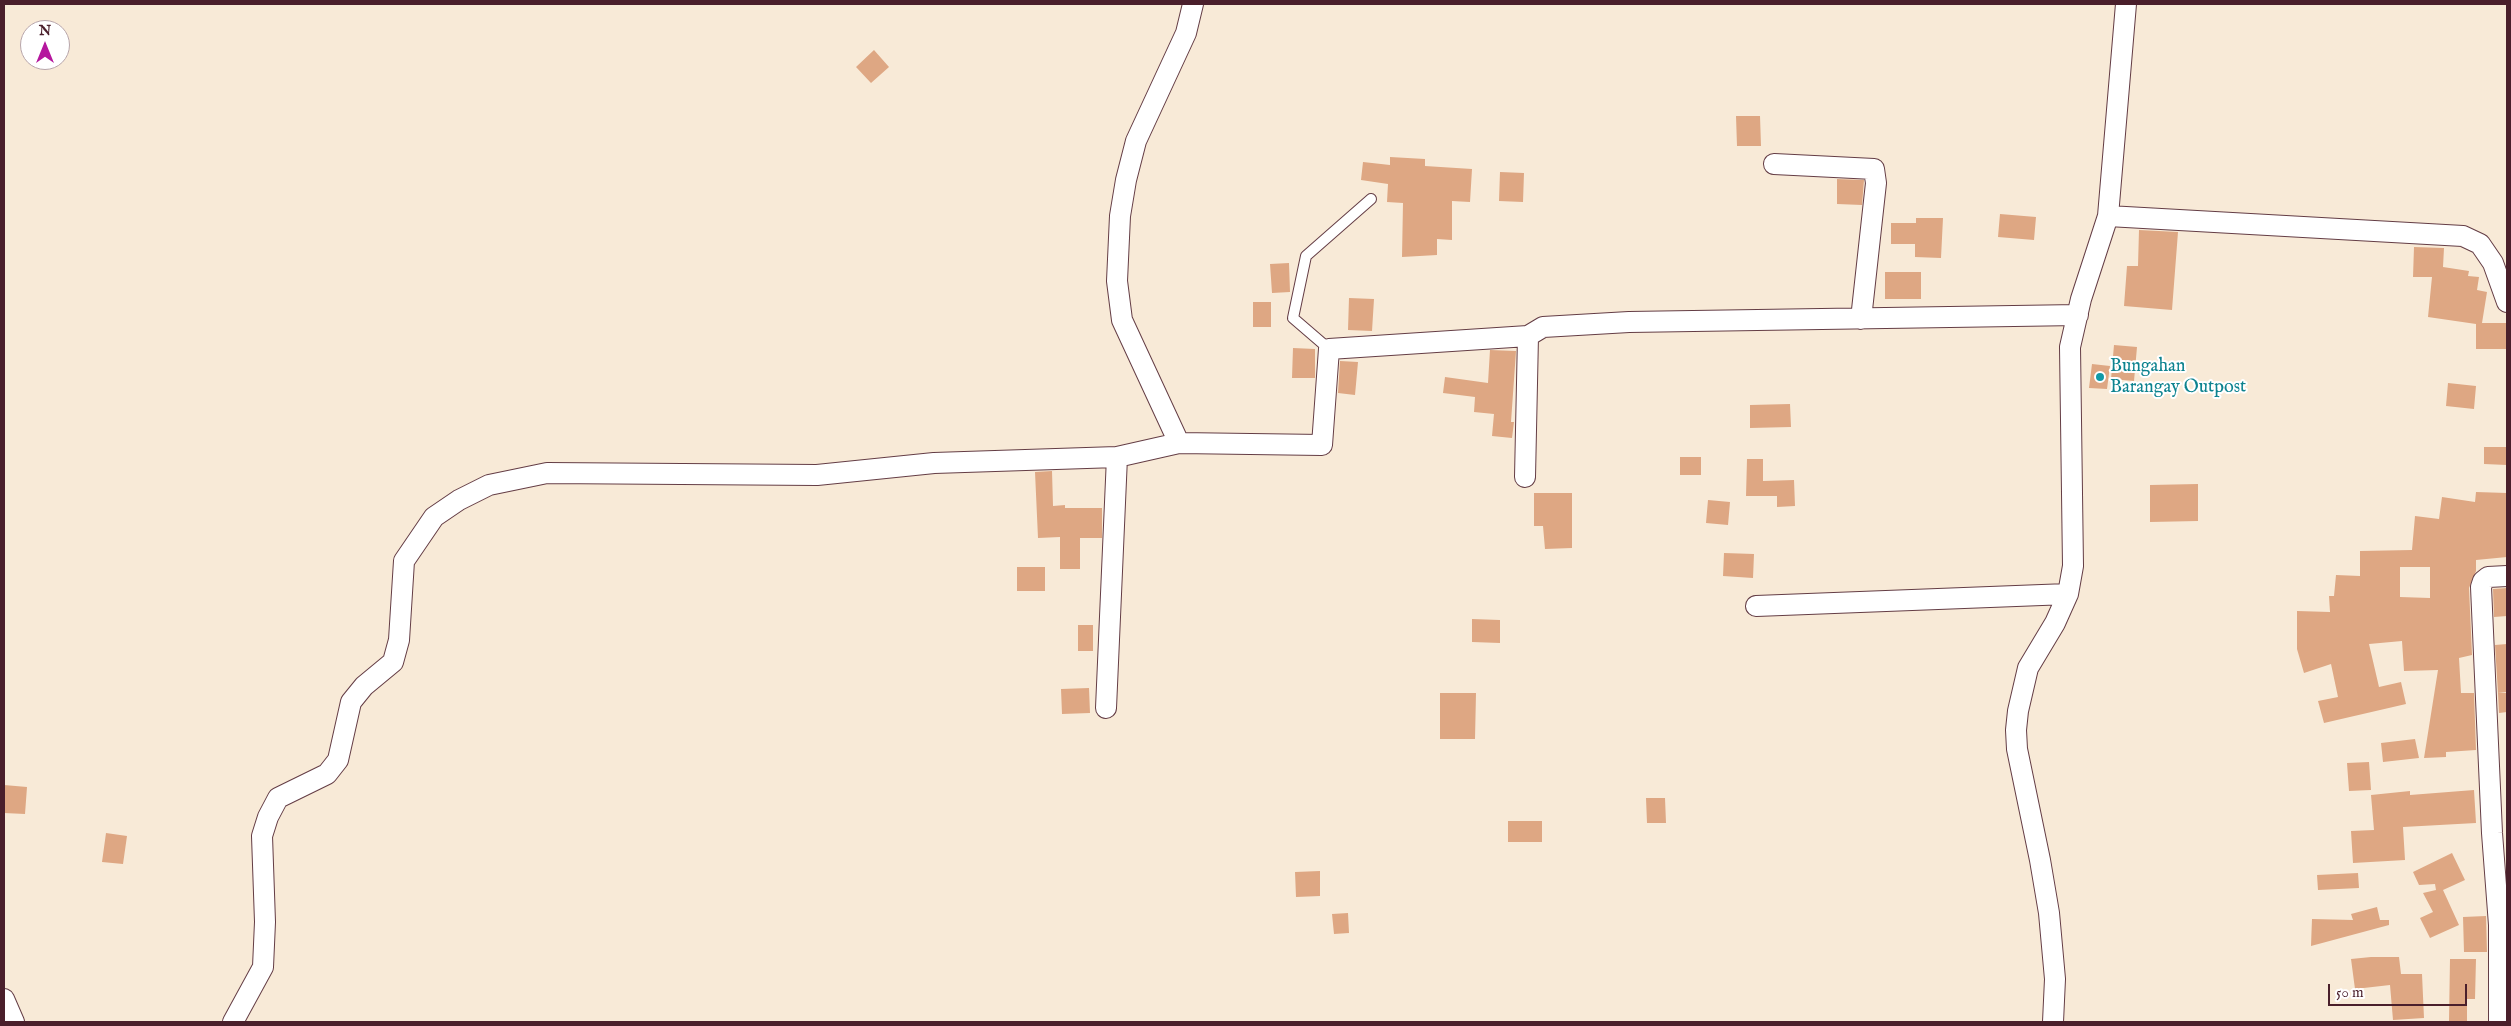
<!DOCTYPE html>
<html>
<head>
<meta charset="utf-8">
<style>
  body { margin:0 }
  #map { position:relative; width:2511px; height:1026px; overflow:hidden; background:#f8ead7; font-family:"IM FELL English",serif }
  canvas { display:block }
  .frame { position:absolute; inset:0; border:5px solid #4a1f2b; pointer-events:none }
  .north { position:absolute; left:20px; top:20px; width:50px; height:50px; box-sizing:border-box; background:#fff; border:1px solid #b7a5aa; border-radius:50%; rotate:0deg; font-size:14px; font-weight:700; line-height:20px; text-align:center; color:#4a1f2b }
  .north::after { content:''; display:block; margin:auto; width:18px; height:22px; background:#b5179e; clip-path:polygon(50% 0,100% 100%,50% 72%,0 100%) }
  .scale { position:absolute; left:2328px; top:984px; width:139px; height:22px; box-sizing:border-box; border:2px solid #4a1f2b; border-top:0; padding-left:6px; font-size:15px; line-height:18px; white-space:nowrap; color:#4a1f2b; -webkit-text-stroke:4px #fff; paint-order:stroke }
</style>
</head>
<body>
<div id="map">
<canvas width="2511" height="1026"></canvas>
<div class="frame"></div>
<div class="north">N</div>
<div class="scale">50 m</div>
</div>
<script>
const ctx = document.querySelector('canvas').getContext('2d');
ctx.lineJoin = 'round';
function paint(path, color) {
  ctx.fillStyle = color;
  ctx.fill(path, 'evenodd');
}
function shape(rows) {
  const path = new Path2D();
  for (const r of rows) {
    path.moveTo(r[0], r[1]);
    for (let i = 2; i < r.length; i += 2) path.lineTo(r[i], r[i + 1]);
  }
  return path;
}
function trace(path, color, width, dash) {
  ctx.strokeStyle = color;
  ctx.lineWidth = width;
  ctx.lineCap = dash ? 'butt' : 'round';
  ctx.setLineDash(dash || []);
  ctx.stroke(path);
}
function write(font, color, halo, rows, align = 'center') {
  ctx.font = font + ' "IM FELL English",serif';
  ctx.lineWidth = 4;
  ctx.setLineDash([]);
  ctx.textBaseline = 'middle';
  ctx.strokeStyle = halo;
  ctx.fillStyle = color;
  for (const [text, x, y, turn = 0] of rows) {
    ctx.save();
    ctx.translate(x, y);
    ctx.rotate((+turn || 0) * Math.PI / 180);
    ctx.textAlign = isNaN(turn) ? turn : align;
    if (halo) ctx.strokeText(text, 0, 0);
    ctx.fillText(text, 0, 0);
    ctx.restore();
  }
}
const building = shape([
  [874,50,889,67,871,83,856,67],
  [1736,116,1760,116,1761,146,1737,146],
  [1390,157,1425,159,1425,166,1472,169,1470,202,1452,201,1452,240,1437,239,1437,255,1402,257,1403,203,1387,202,1388,184,1361,180,1363,162,1390,165],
  [1500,172,1524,173,1523,202,1499,201],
  [1837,179,1864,180,1862,205,1837,204],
  [2000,214,2036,217,2034,240,1998,237],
  [1916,218,1943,218,1941,258,1915,257,1915,244,1891,244,1891,223,1916,223],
  [2139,230,2178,232,2172,310,2124,306,2127,266,2138,266],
  [2414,247,2444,248,2443,267,2469,271,2468,276,2479,277,2477,290,2487,292,2482,323,2506,323,2506,349,2476,349,2476,324,2428,317,2432,277,2413,277],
  [1289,263,1290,292,1272,293,1270,264],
  [1885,272,1921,272,1921,299,1885,299],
  [1349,298,1374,299,1372,331,1348,330],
  [1253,302,1271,302,1271,327,1253,327],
  [2114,345,2137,347,2134,381,2111,379],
  [1293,348,1315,349,1315,378,1292,378],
  [1490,350,1516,351,1511,422,1514,422,1512,438,1492,436,1494,414,1474,412,1475,397,1443,393,1445,377,1488,383],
  [1340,361,1358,362,1355,395,1338,393],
  [2092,364,2110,366,2107,389,2089,388],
  [2448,383,2476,386,2474,409,2446,406],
  [1790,404,1791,427,1750,428,1750,405],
  [2484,447,2507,447,2507,465,2484,464],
  [1680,457,1701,457,1701,475,1680,475],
  [1747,459,1763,459,1763,481,1794,480,1795,506,1777,507,1777,496,1746,496],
  [1052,471,1053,506,1065,505,1065,508,1102,508,1102,538,1080,538,1080,569,1060,569,1060,537,1038,538,1035,472],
  [2198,484,2198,521,2150,522,2150,485],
  [2476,492,2507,493,2507,557,2476,560,2476,571,2469,588,2472,655,2459,658,2461,693,2474,693,2476,750,2446,752,2446,757,2424,758,2438,670,2404,671,2402,641,2369,644,2379,687,2401,682,2406,704,2324,723,2318,701,2338,697,2331,664,2304,673,2297,649,2297,611,2330,612,2329,596,2334,596,2336,575,2360,576,2360,551,2412,550,2415,516,2439,519,2442,497,2475,502],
  [2400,567,2430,567,2430,598,2400,597],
  [1534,493,1572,493,1572,548,1545,549,1543,526,1534,526],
  [1708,500,1730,502,1728,525,1706,523],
  [1724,553,1754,554,1753,578,1723,576],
  [1017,567,1045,567,1045,591,1017,591],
  [2507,588,2507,616,2494,617,2493,589],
  [1472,619,1500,620,1500,643,1472,642],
  [1078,625,1093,625,1093,651,1078,651],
  [2507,644,2507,692,2498,693,2495,645],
  [1089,688,1090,713,1062,714,1061,689],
  [1440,693,1476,693,1475,739,1440,739],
  [2498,693,2507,693,2507,712,2499,713],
  [2415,739,2419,758,2383,762,2381,743],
  [2369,762,2371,790,2349,791,2347,763],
  [4,785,27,787,25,814,4,813],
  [2474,790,2476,823,2403,827,2405,860,2353,863,2351,831,2374,830,2371,795,2410,791,2410,795],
  [1646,798,1665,798,1666,823,1647,823],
  [1508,821,1542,821,1542,842,1508,842],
  [106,833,127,836,123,864,102,862],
  [2452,853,2465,880,2443,890,2459,925,2430,938,2420,918,2433,912,2423,893,2436,890,2435,884,2419,885,2413,872],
  [1320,871,1320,896,1296,897,1295,872],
  [2358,873,2359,888,2318,890,2317,875],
  [2377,907,2380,920,2389,920,2389,925,2311,946,2312,919,2353,920,2351,914],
  [1348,913,1349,933,1334,934,1332,914],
  [2486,916,2487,952,2464,952,2463,917],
  [2371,957,2399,957,2401,974,2422,974,2424,1018,2393,1020,2390,985,2355,989,2351,959],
  [2450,959,2476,959,2475,999,2467,999,2467,1022,2449,1022]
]);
const service = shape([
  [1329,349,1293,318,1306,256,1371,199]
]);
const minor = shape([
  [1774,164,1874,169,1876,183,1861,319],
  [2108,216,2463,236,2480,244,2493,263,2507,302],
  [1179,443,1122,320,1117,281,1120,216,1126,180,1136,141,1186,33,1193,4],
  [1525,477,1528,336],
  [1756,606,2068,594],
  [1106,708,1117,457],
  [4,999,14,1022],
  [233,1022,263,967,265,922,262,836,268,817,278,798,327,774,338,760,351,702,364,686,393,662,399,640,404,561,434,517,459,500,489,485,547,473,817,475,934,463,1117,457,1179,443,1322,445,1329,349,1528,336,1543,327,1629,322,2078,315],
  [2053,1022,2055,979,2049,913,2040,860,2017,749,2016,730,2018,711,2028,668,2055,623,2068,594,2073,566,2070,347,2081,299,2108,216,2126,4],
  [2499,1022,2499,925,2492,833,2481,587,2483,581,2488,577,2507,576]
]);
const markers = [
  [2100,377,5,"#0f9aa8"]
];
const cultureNames = [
  ["Bungahan",2110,367],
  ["Barangay Outpost",2110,388]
];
paint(building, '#dea783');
trace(service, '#643d45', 12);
trace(minor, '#643d45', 22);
trace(service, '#fff', 10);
trace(minor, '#fff', 20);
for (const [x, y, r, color] of markers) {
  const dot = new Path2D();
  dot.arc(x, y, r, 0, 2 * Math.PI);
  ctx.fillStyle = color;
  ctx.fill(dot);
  trace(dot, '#fff', 2);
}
write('18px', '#0d838f', '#fff', cultureNames, 'left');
</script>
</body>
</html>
